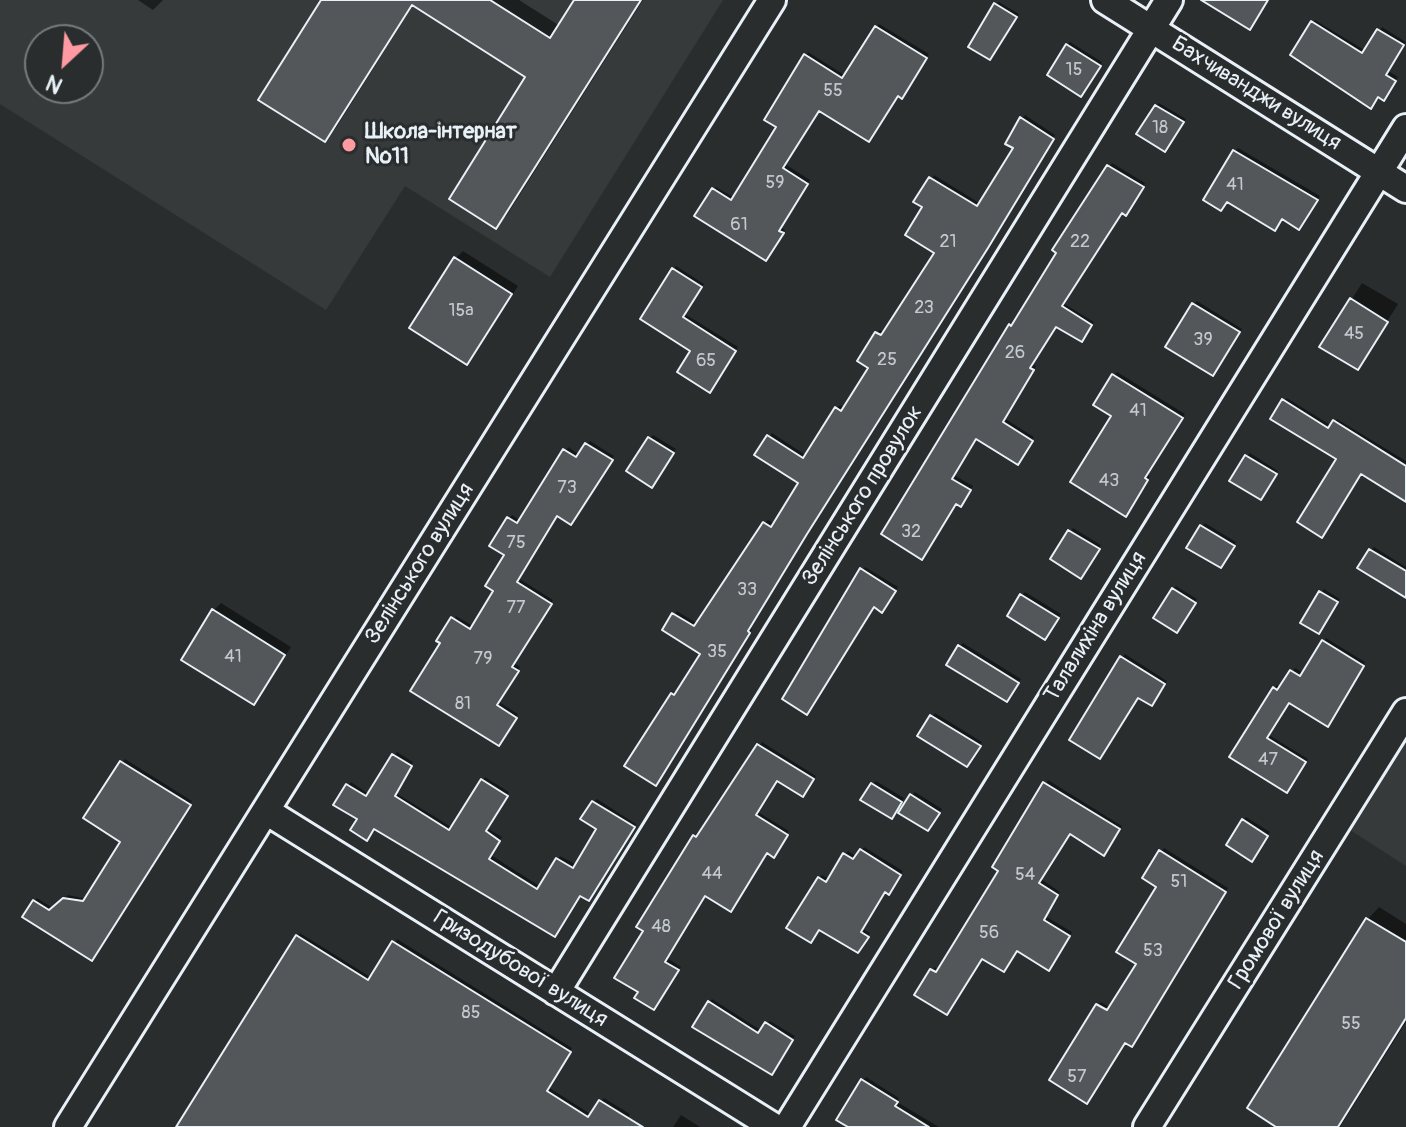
<!DOCTYPE html>
<html>
<head>
<meta charset="utf-8">
<style>
  body { margin:0 }
  #map { position:relative; width:1406px; height:1127px; overflow:hidden; background:#2a2d2e; font-family:Pangolin,sans-serif }
  canvas { display:block }
  .north { position:absolute; left:24px; top:24px; width:80px; height:80px; box-sizing:border-box; background:#2a2d2e; border:2px solid #767b7f; border-radius:50%; rotate:206deg; font-size:22px; font-weight:700; line-height:32px; text-align:center; color:#e8f1f8 }
  .north::after { content:''; display:block; margin:auto; width:28px; height:36px; background:#ff9aa2; clip-path:polygon(50% 0,100% 100%,50% 72%,0 100%) }
</style>
</head>
<body>
<div id="map">
<canvas width="1406" height="1127"></canvas>
<div class="north">N</div>
</div>
<script>
const ctx = document.querySelector('canvas').getContext('2d');
ctx.lineJoin = 'round';
function paint(path, color) {
  ctx.fillStyle = color;
  ctx.fill(path, 'evenodd');
}
function shape(rows) {
  const path = new Path2D();
  for (const r of rows) {
    path.moveTo(r[0], r[1]);
    for (let i = 2; i < r.length; i += 2) path.lineTo(r[i], r[i + 1]);
  }
  return path;
}
function trace(path, color, width, dash) {
  ctx.strokeStyle = color;
  ctx.lineWidth = width;
  ctx.lineCap = dash ? 'butt' : 'round';
  ctx.setLineDash(dash || []);
  ctx.stroke(path);
}
function write(font, color, halo, rows, align = 'center') {
  ctx.font = font + ' Pangolin,sans-serif';
  ctx.lineWidth = 6;
  ctx.setLineDash([]);
  ctx.textBaseline = 'middle';
  ctx.strokeStyle = halo;
  ctx.fillStyle = color;
  for (const [text, x, y, turn = 0] of rows) {
    ctx.save();
    ctx.translate(x, y);
    ctx.rotate((+turn || 0) * Math.PI / 180);
    ctx.textAlign = isNaN(turn) ? turn : align;
    if (halo) ctx.strokeText(text, 0, 0);
    ctx.fillText(text, 0, 0);
    ctx.restore();
  }
}
const built = shape([
  [0,0,723,0,550,277,405,186,326,310,0,104],
  [40,40,88,40,88,88,40,88],
  [1406,740,1406,866,1350,830]
]);
const shadow = shape([
  [138,0,163,0,153,10],
  [323,0,519,0,560,26,577,0,643,0,507,215,496,226,528,76,414,4,336,128,325,139],
  [999,2,1019,14,993,55,996,5],
  [1315,20,1366,51,1382,27,1406,42,1388,71,1398,77,1387,95,1312,23],
  [879,24,929,54,904,93,819,109,785,164,810,180,781,227,785,230,769,255,713,190,716,187,735,198,779,127,808,52,846,76],
  [1070,42,1102,62,1084,91,1067,45],
  [1159,103,1186,119,1168,147,1156,106],
  [1025,115,1055,135,991,243,810,528,750,628,752,629,659,781,672,694,675,691,678,693,702,653,665,629,677,611,698,624,765,523,768,520,775,524,801,482,757,455,772,433,807,456,837,408,840,405,845,408,871,367,877,333,880,330,885,333,936,252,925,207,916,201,934,175,981,204,1016,148,1022,118],
  [1238,148,1320,196,1302,225,1235,151],
  [1112,163,1145,183,1129,211,1122,211,1063,303,1094,322,1084,337,1056,325,1032,364,1036,366,1004,418,1034,437,1021,459,977,437,954,475,973,486,963,502,884,534,1010,325,1059,252,1055,250],
  [463,251,518,286,474,355,467,362,456,258],
  [676,266,704,284,685,314,738,347,713,387,693,350,643,319],
  [1362,283,1398,304,1360,365,1322,346],
  [1197,301,1242,329,1216,371,1194,304],
  [1117,372,1185,414,1147,474,1150,476,1128,511,1113,415,1114,375],
  [1287,398,1332,426,1337,419,1406,461,1406,500,1338,459,1284,401],
  [653,435,676,449,655,482,650,438],
  [590,441,614,456,574,520,558,514,518,578,553,600,514,663,520,667,499,702,518,714,501,741,442,643,456,616,473,626,496,590,506,554,509,518,512,515,521,521,568,447,580,455],
  [1250,453,1278,471,1264,494,1247,456],
  [1205,523,1236,542,1224,563,1202,526],
  [1073,528,1101,545,1084,573,1053,559],
  [1374,547,1406,567,1406,590,1360,567],
  [865,567,898,587,885,607,874,605,862,570],
  [1176,586,1197,599,1180,627,1173,589],
  [1324,589,1340,599,1321,629,1303,622],
  [1025,592,1061,614,1048,635,1022,595],
  [221,603,291,647,254,703,213,611],
  [1326,638,1365,662,1331,721,1290,701,1269,735,1308,759,1290,787,1232,756,1274,688,1277,685,1281,688,1295,668,1304,673],
  [963,643,1021,679,1010,697,960,646],
  [1125,654,1167,681,1154,701,1122,658],
  [935,713,982,742,970,762,920,735],
  [762,742,816,776,806,792,778,779,758,812,789,831,776,852,767,851,705,894,667,958,681,967,657,1004,640,991,646,930,695,836,700,834],
  [397,752,413,762,396,793,453,828,485,777,509,792,487,828,502,837,491,855,541,887,560,856,577,865,599,828,593,802,597,799,636,824,592,896,580,894,558,931,360,819,348,785,351,782,369,794],
  [125,759,192,801,95,955,34,901,37,898,53,908,68,895,87,899,123,841,86,818],
  [1048,780,1122,826,1107,850,1070,832,1041,879,1060,892,1045,916,1072,932,1052,965,1017,949,982,957,949,1009,932,970,935,967,939,970,1001,870],
  [876,781,904,798,894,814,873,784],
  [915,792,942,809,931,825,912,795],
  [1246,817,1270,832,1255,856,1243,820],
  [864,847,903,871,892,889,886,890,862,928,870,933,861,948,819,878,822,875,829,879,848,851,857,857],
  [1164,848,1228,888,1135,1041,1098,1005,1101,1002,1111,1008,1139,964,1159,886,1161,852],
  [1379,907,1406,924,1406,1022,1340,1127,1280,1127,1250,1108,1368,919],
  [300,933,372,978,397,939,572,1048,548,1087,592,1115,604,1098,630,1114,623,1127,179,1127],
  [712,999,762,1031,770,1021,795,1036,774,1070,709,1002],
  [866,1077,899,1098,897,1102,939,1127,853,1127,863,1080],
  [681,1115,700,1127,673,1127]
]);
const building = shape([
  [321,0,490,0,550,38,574,0,641,0,496,229,449,199,525,77,412,5,325,142,258,100,321,0],
  [1201,0,1268,0,1250,30,1201,0],
  [994,3,1017,17,990,60,968,47,994,3],
  [1311,21,1362,53,1377,29,1404,45,1386,75,1396,81,1384,101,1378,97,1371,109,1290,55,1311,21],
  [875,26,927,58,902,99,898,96,869,142,819,111,783,168,808,184,779,231,784,233,766,261,694,216,712,188,731,200,776,127,764,120,804,54,842,78,875,26],
  [1066,44,1101,66,1081,97,1047,75,1066,44],
  [1155,105,1184,122,1165,152,1136,134,1155,105],
  [1020,117,1054,139,988,248,807,534,748,631,750,633,656,786,624,766,671,693,674,695,700,654,662,630,672,613,694,626,763,522,771,527,798,483,754,455,767,435,803,458,835,407,841,411,868,368,857,361,875,332,881,335,934,253,905,235,922,207,913,202,929,177,977,206,1013,148,1005,144,1020,117],
  [1233,150,1318,200,1299,230,1282,219,1275,231,1227,202,1221,211,1203,200,1233,150],
  [1107,165,1144,187,1126,216,1122,213,1062,306,1092,325,1082,342,1056,327,1030,368,1034,370,1003,422,1033,441,1018,465,976,439,952,479,971,490,961,507,956,504,922,560,881,534,1009,324,1011,326,1056,253,1052,250,1107,165],
  [454,257,512,294,467,365,409,328,454,257],
  [672,268,702,287,683,317,736,351,710,393,677,372,690,351,640,319,672,268],
  [1350,298,1388,322,1358,370,1319,347,1350,298],
  [1192,303,1240,332,1213,376,1165,347,1192,303],
  [1112,374,1183,418,1145,478,1148,480,1126,517,1070,482,1111,416,1093,405,1112,374],
  [1282,399,1328,428,1333,420,1406,466,1406,502,1361,474,1322,538,1297,522,1336,459,1270,419,1282,399],
  [648,437,674,453,652,488,626,471,648,437],
  [585,443,613,460,571,525,557,516,517,582,552,604,512,667,519,671,497,705,517,718,499,746,410,691,440,643,436,641,451,617,470,629,493,591,485,586,504,555,489,546,507,517,517,523,563,449,576,457,585,443],
  [1245,455,1277,474,1261,500,1229,481,1245,455],
  [1200,525,1235,546,1221,568,1186,548,1200,525],
  [1068,530,1100,549,1081,579,1050,559,1068,530],
  [1369,549,1406,571,1406,598,1357,568,1369,549],
  [860,568,896,591,882,613,874,607,807,715,782,699,860,568],
  [1172,588,1196,603,1177,633,1153,618,1172,588],
  [1319,591,1338,602,1319,634,1300,623,1319,591],
  [1020,594,1059,618,1045,640,1007,616,1020,594],
  [212,609,285,655,254,705,181,660,212,609],
  [1322,640,1364,666,1328,727,1289,703,1267,738,1306,762,1287,793,1229,757,1273,687,1277,690,1290,670,1300,676,1322,640],
  [958,645,1019,683,1007,702,946,665,958,645],
  [1120,656,1165,684,1152,706,1138,698,1100,759,1069,740,1120,656],
  [930,715,981,746,967,767,917,736,930,715],
  [757,744,814,779,803,797,777,781,756,815,788,835,774,858,767,853,731,912,705,896,665,962,679,970,654,1010,634,998,638,992,614,978,643,931,636,927,693,835,696,837,757,744],
  [392,754,412,766,395,796,449,830,481,779,508,796,486,831,500,841,489,859,537,889,556,858,573,868,596,829,580,819,592,801,635,827,589,901,580,896,555,937,374,829,367,841,350,830,357,819,333,805,346,784,366,796,392,754],
  [120,761,191,805,92,961,22,917,33,900,49,910,63,898,83,901,120,842,83,818,120,761],
  [1043,782,1120,829,1104,856,1070,834,1039,883,1058,895,1044,920,1070,936,1049,971,1017,951,1004,972,982,959,947,1015,914,995,930,969,936,972,998,871,992,867,1043,782],
  [871,783,902,802,892,819,860,800,871,783],
  [910,794,940,813,928,831,898,813,910,794],
  [1242,819,1268,836,1252,862,1226,845,1242,819],
  [860,849,901,875,889,895,885,892,861,932,869,937,858,953,819,930,811,943,786,928,818,877,826,882,843,853,853,859,860,849],
  [1159,850,1226,892,1132,1047,1125,1043,1087,1104,1049,1080,1096,1004,1107,1010,1136,964,1116,952,1156,887,1142,878,1159,850],
  [1366,918,1406,942,1406,1018,1338,1127,1276,1127,1247,1108,1366,918],
  [296,935,368,980,392,941,571,1052,547,1091,588,1117,599,1100,643,1127,176,1127,296,935],
  [708,1001,758,1033,765,1022,793,1040,772,1075,692,1027,708,1001],
  [861,1079,898,1102,895,1106,929,1127,848,1127,836,1120,861,1079]
]);
const minor = shape([
  [1105,0,1406,189],
  [266,811,774,1127],
  [556,992,1169,0],
  [68,1127,772,0],
  [787,1127,1406,128],
  [1147,1127,1406,712]
]);
const markers = [
  [349,145,8,"#ff9aa2"]
];
const numberNames = [
  ["15",1074,70],
  ["55",833,91],
  ["18",1160,128],
  ["59",775,183],
  ["41",1235,185],
  ["61",739,225],
  ["21",948,242],
  ["22",1080,242],
  ["23",924,308],
  ["15а",461,311],
  ["45",1354,334],
  ["39",1203,340],
  ["26",1015,353],
  ["25",887,360],
  ["65",706,361],
  ["41",1138,411],
  ["43",1109,481],
  ["73",567,488],
  ["32",911,532],
  ["75",516,543],
  ["33",747,590],
  ["77",516,608],
  ["35",717,652],
  ["41",233,657],
  ["79",483,659],
  ["81",463,704],
  ["47",1268,760],
  ["44",712,874],
  ["54",1025,875],
  ["51",1179,882],
  ["48",661,927],
  ["56",989,933],
  ["53",1153,951],
  ["85",471,1013],
  ["55",1351,1024],
  ["57",1077,1077]
];
const streetNames = [
  ["Бахчиванджи вулиця",1256,94,32],
  ["Зелінського провулок",863,496,-58],
  ["Зелінського вулиця",420,564,-58],
  ["Талалихіна вулиця",1096,627,-58],
  ["Громової вулиця",1277,920,-58],
  ["Гризодубової вулиця",520,969,32]
];
const poiNames = [
  ["Школа-інтернат",365,132],
  ["№11",365,157]
];
paint(built, '#363a3b');
paint(shadow, '#0007');
paint(building, '#535759');
trace(building, '#e8f1f8', 2);
trace(minor, '#e8f1f8', 32);
trace(minor, '#2a2d2e', 26);
for (const [x, y, r, color] of markers) {
  const dot = new Path2D();
  dot.arc(x, y, r, 0, 2 * Math.PI);
  ctx.fillStyle = color;
  ctx.fill(dot);
  trace(dot, '#2a2d2e', 3);
}
write('18px', '#c3cad0', null, numberNames);
write('22px', '#e8f1f8', '#2a2d2e', streetNames);
write('bold 22px', '#e8f1f8', '#2a2d2e', poiNames, 'left');
</script>
</body>
</html>
